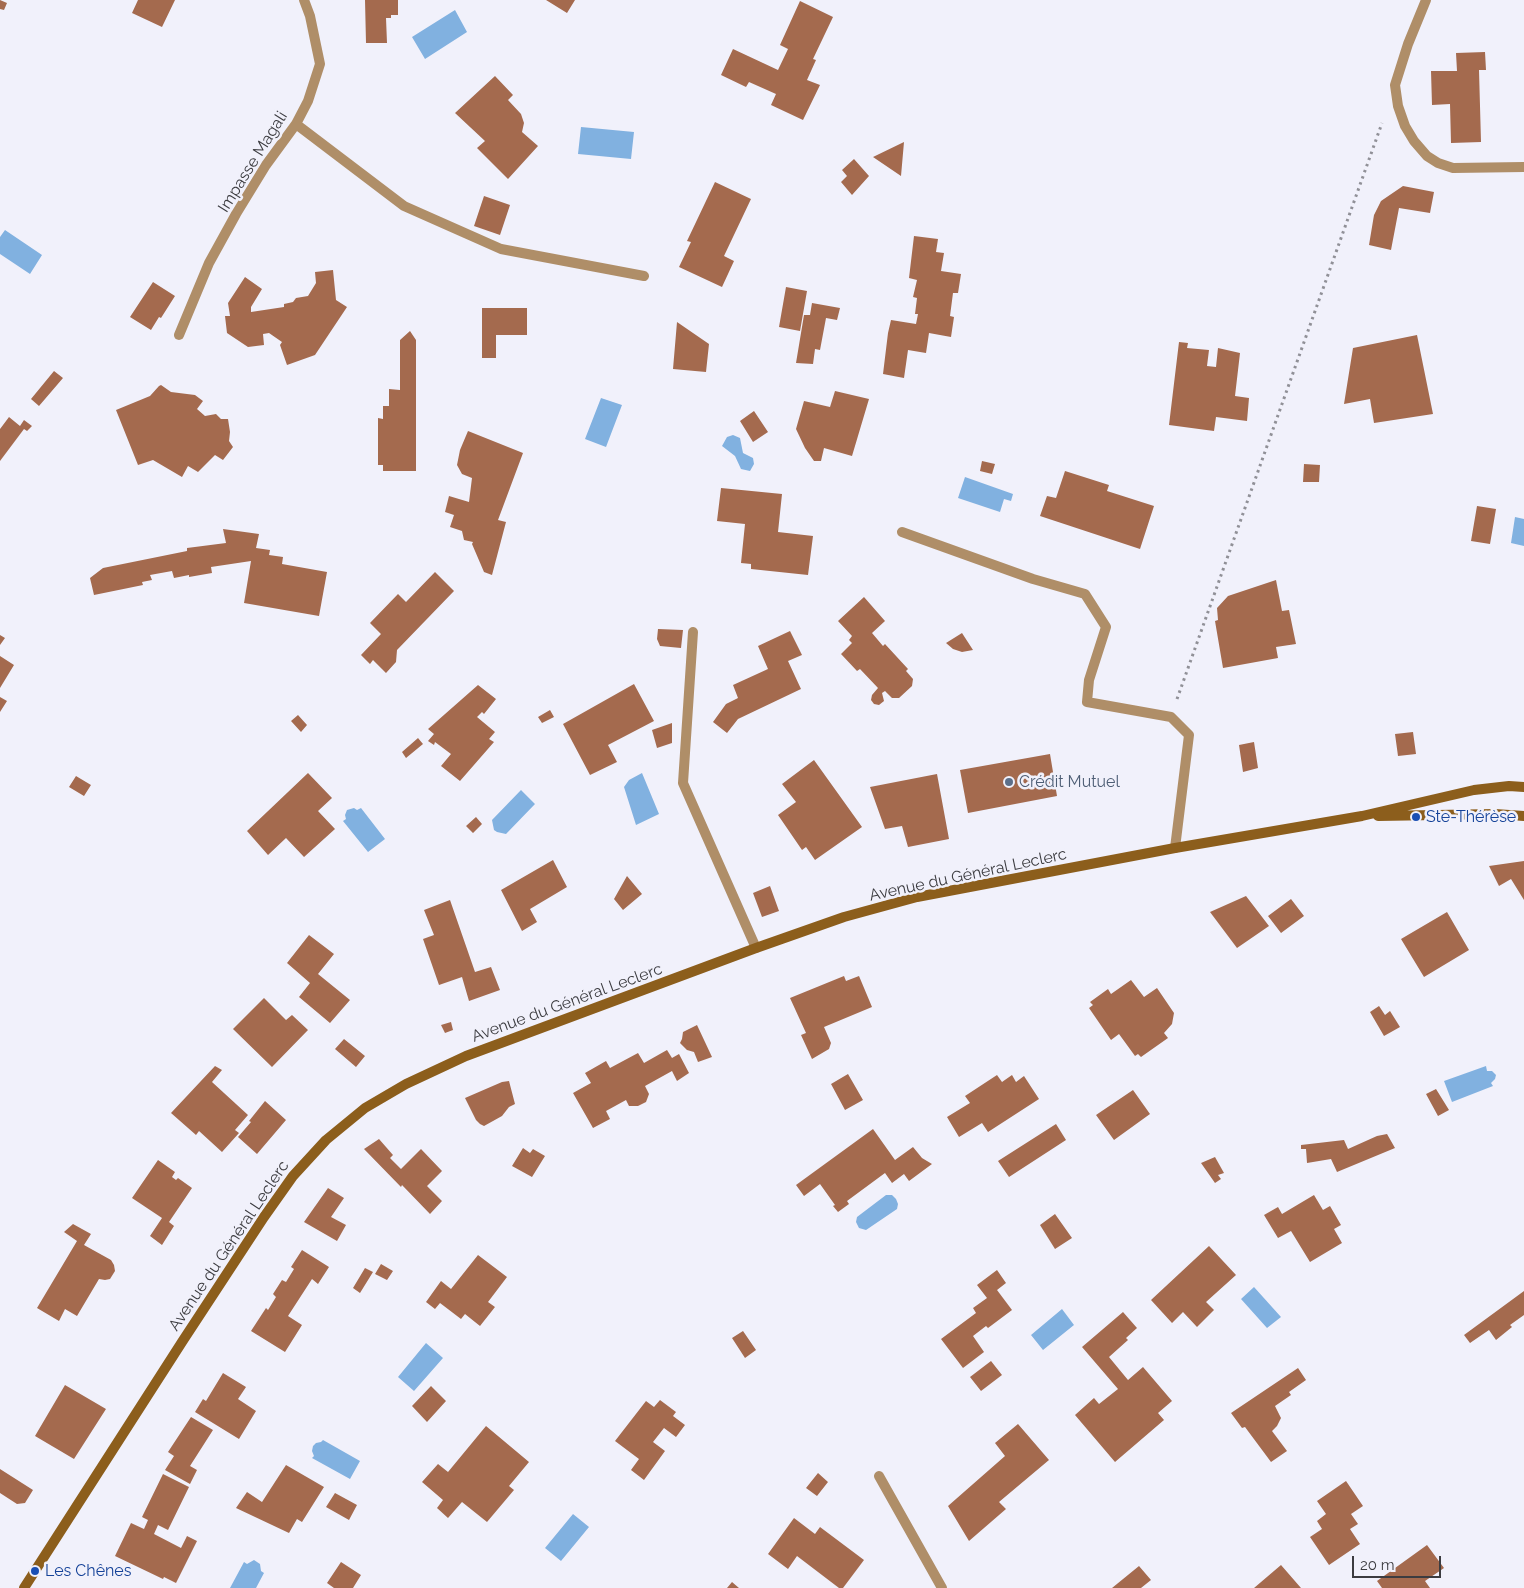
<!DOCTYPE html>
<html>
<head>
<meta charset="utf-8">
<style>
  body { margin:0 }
  #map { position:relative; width:1524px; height:1588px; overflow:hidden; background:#f1f1fb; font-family:Raleway,sans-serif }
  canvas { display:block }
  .scale { position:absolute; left:1352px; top:1556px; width:89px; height:22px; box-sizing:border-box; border:2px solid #3c3c40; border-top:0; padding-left:6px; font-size:15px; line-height:18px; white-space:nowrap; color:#3c3c40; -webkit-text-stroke:4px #f1f1fb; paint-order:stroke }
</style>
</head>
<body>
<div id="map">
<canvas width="1524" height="1588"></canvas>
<div class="scale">20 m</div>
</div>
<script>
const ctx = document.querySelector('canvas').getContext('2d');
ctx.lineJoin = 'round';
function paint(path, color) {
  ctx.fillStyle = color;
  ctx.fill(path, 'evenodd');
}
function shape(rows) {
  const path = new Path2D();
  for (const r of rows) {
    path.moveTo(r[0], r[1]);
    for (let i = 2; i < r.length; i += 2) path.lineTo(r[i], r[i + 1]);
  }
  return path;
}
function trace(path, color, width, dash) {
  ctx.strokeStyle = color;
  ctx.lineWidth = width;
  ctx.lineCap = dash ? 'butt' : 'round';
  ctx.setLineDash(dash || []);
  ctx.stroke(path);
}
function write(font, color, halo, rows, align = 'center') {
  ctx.font = font + ' Raleway,sans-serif';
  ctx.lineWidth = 5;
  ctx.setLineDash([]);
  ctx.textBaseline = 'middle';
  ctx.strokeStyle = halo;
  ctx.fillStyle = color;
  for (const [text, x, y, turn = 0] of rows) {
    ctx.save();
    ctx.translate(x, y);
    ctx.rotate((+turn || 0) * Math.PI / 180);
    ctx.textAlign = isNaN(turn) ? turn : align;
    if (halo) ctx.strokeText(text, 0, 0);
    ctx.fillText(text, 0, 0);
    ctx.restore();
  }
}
const water = shape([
  [455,10,467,32,425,59,412,37],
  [581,127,634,132,631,159,578,154],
  [5,230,42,255,30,274,0,254,0,237],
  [601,398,622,405,606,447,585,439],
  [733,435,740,438,743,453,753,458,754,464,750,471,741,469,735,456,722,446,727,437],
  [965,477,1013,494,1011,501,1004,499,1000,512,958,498],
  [1515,517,1524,519,1524,546,1511,543],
  [642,773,659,814,636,825,624,787,629,780],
  [521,790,535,804,506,834,497,832,494,830,492,820],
  [354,808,357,810,361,808,385,839,368,852,343,821,346,819,345,815,347,810],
  [1486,1066,1487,1071,1492,1071,1496,1075,1495,1079,1491,1083,1493,1086,1452,1102,1444,1081],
  [886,1195,892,1195,896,1199,898,1204,897,1209,869,1228,866,1230,859,1228,856,1222,857,1217],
  [1254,1287,1281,1317,1267,1328,1241,1299],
  [1062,1309,1074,1325,1043,1350,1031,1335],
  [426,1343,443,1358,414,1391,398,1377],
  [323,1440,360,1461,350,1479,312,1458,314,1456,312,1451,313,1446,316,1443,321,1442],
  [573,1514,589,1527,561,1561,545,1548],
  [254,1560,260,1564,261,1571,264,1573,256,1588,230,1588,244,1562,247,1564]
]);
const building = shape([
  [0,0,7,3,4,10,0,9],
  [138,0,175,0,162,27,132,13],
  [365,0,398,0,398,15,391,15,391,18,386,18,387,43,366,43],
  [546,0,575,0,567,13],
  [800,1,833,17,813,59,816,60,807,80,820,85,803,120,771,105,776,94,749,82,746,87,721,75,733,49,778,70,788,49,780,45],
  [1485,52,1486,70,1479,70,1481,142,1451,143,1450,104,1432,105,1431,71,1457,71,1456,53],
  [495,76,513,95,508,100,521,114,524,123,522,132,538,146,508,179,477,148,485,141,455,113],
  [904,142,901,176,873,157],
  [854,159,869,176,852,195,841,182,847,176,842,170],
  [715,182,751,199,724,256,734,261,722,287,679,267,691,242,687,241],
  [1403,186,1434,192,1430,213,1399,208,1391,250,1369,245,1374,215,1381,201],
  [484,196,510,205,500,235,474,226],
  [914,236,938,239,936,252,944,253,941,271,961,274,958,293,953,293,950,316,954,317,951,337,929,333,926,353,908,350,904,378,883,374,888,333,891,320,916,324,918,314,915,314,917,298,913,297,917,280,909,278],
  [333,270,336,300,347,307,315,355,287,365,280,345,282,342,269,333,263,334,264,345,248,347,227,333,225,316,230,316,228,303,245,277,262,289,251,307,251,312,284,307,284,304,293,302,296,298,308,296,316,283,315,272],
  [153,282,175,296,161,318,159,317,151,330,130,317],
  [786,287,807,291,800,331,779,327],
  [812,303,840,308,837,320,826,318,820,350,815,349,813,364,796,363,804,315,810,315],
  [482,308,527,308,527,335,496,335,496,358,482,358],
  [677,322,709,344,706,372,673,369],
  [410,331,416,340,416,471,383,471,383,465,378,465,378,418,383,419,383,406,389,406,389,389,400,390,400,340],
  [1417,335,1433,414,1374,423,1370,399,1344,404,1353,348],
  [1179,342,1188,343,1187,348,1209,350,1207,366,1216,367,1218,348,1240,353,1235,396,1249,398,1247,421,1216,417,1214,431,1169,425],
  [54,371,63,378,39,406,31,399],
  [161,385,171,392,195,395,203,401,197,409,205,416,216,414,221,419,228,419,230,432,229,441,233,447,223,460,215,455,198,472,188,466,182,477,153,460,138,465,116,410,150,396,159,386],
  [835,391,869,399,852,456,824,448,821,461,814,461,805,448,796,429,804,401,830,407],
  [754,411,768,432,753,442,740,421],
  [9,417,20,426,24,420,32,426,27,431,24,429,0,461,0,429],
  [468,431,523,453,498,520,506,522,492,575,484,572,472,544,473,542,464,540,462,531,450,527,454,515,445,512,449,496,469,502,472,478,462,474,457,465,460,450],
  [982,461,995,464,992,474,980,471],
  [1304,464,1320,465,1319,482,1303,482],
  [1065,471,1109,485,1107,491,1154,506,1140,549,1040,516,1047,496,1056,498],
  [721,488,782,494,778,532,813,536,808,575,751,569,751,564,741,563,745,524,717,521],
  [1477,506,1496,509,1490,544,1471,541],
  [223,529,259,534,256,548,270,550,269,555,283,557,282,564,327,572,319,616,244,603,251,561,211,567,212,573,189,577,189,575,174,578,172,571,150,575,152,580,142,582,143,585,94,595,90,578,103,568,187,551,187,548,226,543],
  [435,572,454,591,397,650,396,662,386,673,373,660,370,664,361,655,381,634,370,623,398,594,406,602],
  [1276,580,1282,611,1289,610,1296,644,1276,647,1278,658,1223,668,1215,621,1218,620,1217,608,1228,596],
  [864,597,885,621,872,633,883,646,885,644,908,669,906,671,913,679,912,686,899,698,892,698,885,691,882,693,884,701,879,705,874,704,871,700,872,695,878,688,860,669,857,671,841,654,852,643,849,640,852,636,838,621],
  [658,629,683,630,681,648,660,646,657,639],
  [790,631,802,655,788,661,801,689,738,719,727,733,713,722,726,704,738,698,733,685,768,669,758,646],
  [962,633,973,650,962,652,953,649,946,643],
  [0,635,5,638,0,645],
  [0,656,14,665,0,688],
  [634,684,654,721,608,745,617,762,590,775,563,724],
  [478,685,496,699,484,714,482,712,477,717,495,732,489,739,494,742,460,781,441,766,451,754,435,742,434,745,428,741,434,734,428,729],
  [0,697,7,701,0,712],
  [550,710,554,717,542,723,538,717],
  [298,715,307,725,301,732,291,721],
  [672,723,672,743,657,748,652,730],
  [1413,732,1416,754,1398,756,1395,734],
  [418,738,423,744,406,758,402,752],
  [1254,742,1258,768,1243,772,1239,745],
  [1050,754,1057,796,968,813,960,770],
  [814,760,862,827,815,860,806,847,802,850,778,815,796,802,782,784],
  [308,773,332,798,318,811,335,829,304,857,286,838,268,855,247,831],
  [937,774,949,839,908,847,902,826,885,829,870,787],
  [76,776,91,785,84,796,69,787],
  [476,817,482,824,473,833,466,826],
  [553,860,567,887,530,909,537,922,522,931,501,890],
  [1524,861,1524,900,1511,879,1499,886,1489,866],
  [627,876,642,894,623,910,614,899],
  [770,886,779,911,762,917,753,893],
  [1246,896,1269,926,1237,948,1210,912],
  [1291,899,1304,916,1281,933,1268,916],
  [450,900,475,972,491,967,500,990,469,1001,462,977,439,985,423,939,434,935,424,910],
  [1447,912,1469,950,1424,977,1401,939],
  [309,935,334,954,318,974,350,1000,330,1023,299,997,310,983,287,963],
  [844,976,846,981,859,976,872,1007,824,1027,831,1043,829,1049,812,1059,801,1035,806,1033,790,998],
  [1131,980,1144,997,1157,988,1174,1013,1172,1024,1164,1033,1168,1038,1141,1057,1138,1054,1135,1056,1119,1034,1111,1040,1089,1008,1093,1005,1090,1002,1108,989,1111,994],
  [264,998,286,1020,292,1015,308,1030,272,1067,233,1029],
  [1379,1006,1385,1015,1390,1011,1400,1027,1384,1036,1370,1012],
  [451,1022,453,1030,445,1033,441,1025],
  [697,1025,712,1057,698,1062,694,1052,687,1050,680,1043,682,1039,683,1032],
  [344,1039,365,1056,356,1067,335,1049],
  [667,1050,672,1058,679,1054,689,1073,677,1081,672,1071,645,1086,649,1094,646,1102,638,1106,629,1106,626,1100,606,1111,610,1119,593,1128,573,1093,591,1083,585,1073,606,1061,610,1068,638,1053,644,1063],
  [215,1066,222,1070,212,1082,248,1115,235,1130,239,1133,222,1152,199,1131,196,1135,171,1113],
  [848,1074,863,1100,845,1110,831,1084],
  [997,1075,1002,1082,1012,1075,1016,1082,1024,1076,1039,1099,988,1132,982,1123,959,1137,947,1117,970,1103,965,1096],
  [509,1081,515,1104,509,1107,502,1116,484,1126,480,1124,476,1120,465,1098,502,1082],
  [1436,1089,1449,1110,1438,1116,1426,1094],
  [1133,1090,1150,1114,1114,1140,1096,1115],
  [265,1101,286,1120,257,1154,238,1137,251,1122,249,1121],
  [1056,1124,1066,1140,1009,1177,998,1161],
  [873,1129,895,1160,913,1147,922,1158,932,1164,909,1181,904,1174,892,1183,885,1173,847,1201,849,1204,838,1212,833,1206,835,1205,820,1184,804,1196,796,1185],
  [1387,1134,1395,1148,1337,1172,1331,1159,1307,1163,1306,1149,1301,1149,1301,1145,1344,1140,1348,1149,1377,1136],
  [379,1139,393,1155,390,1158,401,1169,421,1149,442,1171,427,1186,442,1201,430,1214,402,1185,401,1187,364,1149],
  [523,1148,530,1153,533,1149,545,1156,532,1177,512,1166],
  [1215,1157,1224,1173,1218,1175,1221,1179,1215,1183,1201,1163],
  [158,1160,175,1172,172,1177,176,1180,178,1178,192,1188,169,1222,174,1226,162,1245,150,1236,162,1218,132,1198],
  [328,1188,344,1198,331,1217,346,1225,337,1241,304,1222],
  [1314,1195,1323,1210,1330,1206,1341,1225,1334,1229,1342,1243,1310,1262,1291,1231,1278,1238,1264,1215,1278,1207,1282,1214],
  [1055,1214,1072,1238,1055,1249,1040,1225],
  [73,1224,91,1234,84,1245,111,1260,114,1265,115,1271,110,1279,105,1280,99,1279,77,1316,65,1309,59,1321,37,1308,77,1241,64,1232],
  [1209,1246,1236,1275,1206,1302,1214,1310,1197,1327,1183,1312,1172,1323,1151,1300],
  [302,1250,329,1267,318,1284,312,1279,288,1316,302,1325,285,1352,251,1331,266,1308,268,1310,276,1297,273,1294,282,1280,286,1282,294,1269,291,1267],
  [478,1255,507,1277,488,1302,495,1307,480,1326,465,1314,461,1319,440,1303,435,1309,426,1302,441,1281,451,1289],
  [381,1264,393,1271,387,1280,375,1274],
  [365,1268,373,1272,360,1293,353,1288],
  [997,1270,1006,1283,997,1290,1012,1310,988,1328,986,1326,973,1336,984,1352,963,1368,941,1339,976,1313,973,1308,987,1298,977,1285],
  [1524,1291,1524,1315,1510,1325,1512,1327,1496,1340,1489,1330,1470,1343,1464,1335],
  [1123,1312,1137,1328,1126,1338,1128,1340,1109,1357,1128,1380,1143,1367,1172,1401,1158,1413,1164,1420,1115,1462,1075,1415,1094,1398,1099,1404,1118,1389,1082,1347],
  [743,1331,756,1350,745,1358,732,1338],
  [991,1361,1002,1375,981,1391,970,1377],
  [1298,1368,1306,1380,1289,1392,1291,1395,1275,1406,1281,1418,1277,1426,1272,1431,1287,1451,1271,1462,1245,1427,1242,1428,1231,1413],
  [223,1373,246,1387,238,1399,256,1411,239,1439,195,1412,203,1399,206,1401],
  [65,1385,106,1409,74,1459,35,1436],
  [431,1386,446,1401,427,1422,412,1406],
  [660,1400,676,1412,673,1416,685,1425,676,1437,664,1428,653,1442,665,1451,644,1480,631,1470,639,1459,615,1441,646,1401,654,1407],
  [191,1417,213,1430,190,1466,197,1470,190,1484,165,1470,174,1456,168,1452],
  [1018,1424,1049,1460,999,1502,1006,1509,969,1541,948,1506,1005,1456,995,1443],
  [486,1426,529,1462,509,1486,514,1490,487,1522,462,1502,448,1518,437,1508,443,1500,422,1482,438,1464,448,1472],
  [286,1465,324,1487,302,1522,297,1519,289,1533,236,1508,247,1492,262,1502],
  [0,1469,33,1490,25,1503,17,1504,0,1493],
  [818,1473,828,1482,817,1496,806,1488],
  [163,1474,189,1487,168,1530,158,1525,154,1534,181,1548,187,1536,197,1541,176,1583,164,1577,163,1579,115,1556,131,1523,144,1529,148,1520,142,1517],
  [1346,1481,1363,1506,1351,1514,1358,1524,1350,1529,1360,1544,1329,1565,1310,1537,1322,1529,1317,1521,1326,1514,1317,1501],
  [335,1493,357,1505,349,1520,326,1507],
  [794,1518,815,1534,820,1527,864,1560,843,1588,839,1588,797,1556,788,1569,768,1554],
  [1427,1545,1444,1568,1425,1581,1430,1588,1382,1588,1377,1581],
  [341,1562,361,1575,353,1588,334,1588,327,1583],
  [1281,1565,1301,1588,1254,1588],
  [1139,1566,1151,1580,1141,1588,1112,1588],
  [732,1582,739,1588,727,1588]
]);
const path = shape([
  [1177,699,1382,123]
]);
const street = shape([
  [1426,0,1408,44,1395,85,1398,106,1405,126,1414,141,1427,156,1438,163,1453,168,1524,167],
  [296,124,404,206,501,249,644,276],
  [179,335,209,263,236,214,266,165,296,124,308,101,320,64,310,16,304,0],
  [902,532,1033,579,1085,594,1106,627,1089,680,1087,702,1171,717,1189,735,1175,848],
  [693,632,683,783,756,948],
  [879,1476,942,1588]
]);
const secondary = shape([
  [1378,816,1495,814,1524,816],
  [24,1588,182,1342,264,1217,293,1176,326,1140,365,1108,406,1084,466,1056,756,948,844,917,917,897,1175,848,1362,816,1474,790,1509,786,1524,787]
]);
const markers = [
  [1009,782,5,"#5c6f8a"],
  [1416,817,5,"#1a4fb4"],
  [35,1571,5,"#1a4fb4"]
];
const streetNames = [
  ["Impasse Magali",253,162,-58],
  ["Avenue du Général Leclerc",968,875,-12],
  ["Avenue du Général Leclerc",567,1003,-20],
  ["Avenue du Général Leclerc",229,1246,-56]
];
const serviceNames = [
  ["Crédit Mutuel",1019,782]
];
const transitNames = [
  ["Ste-Thérèse",1426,817],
  ["Les Chênes",45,1571]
];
paint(water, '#81b1e0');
paint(building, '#a46a4e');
trace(path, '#909097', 3, [2.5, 4]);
trace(street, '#af8e68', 10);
trace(secondary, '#8c5e1c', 10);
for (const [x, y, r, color] of markers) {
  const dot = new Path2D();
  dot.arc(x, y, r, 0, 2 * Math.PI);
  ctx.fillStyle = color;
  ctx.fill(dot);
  trace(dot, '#f1f1fb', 2);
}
write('16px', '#3c3c40', '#f1f1fb', streetNames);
write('16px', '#4e5e75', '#f1f1fb', serviceNames, 'left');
write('16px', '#164399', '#f1f1fb', transitNames, 'left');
</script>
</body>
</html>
